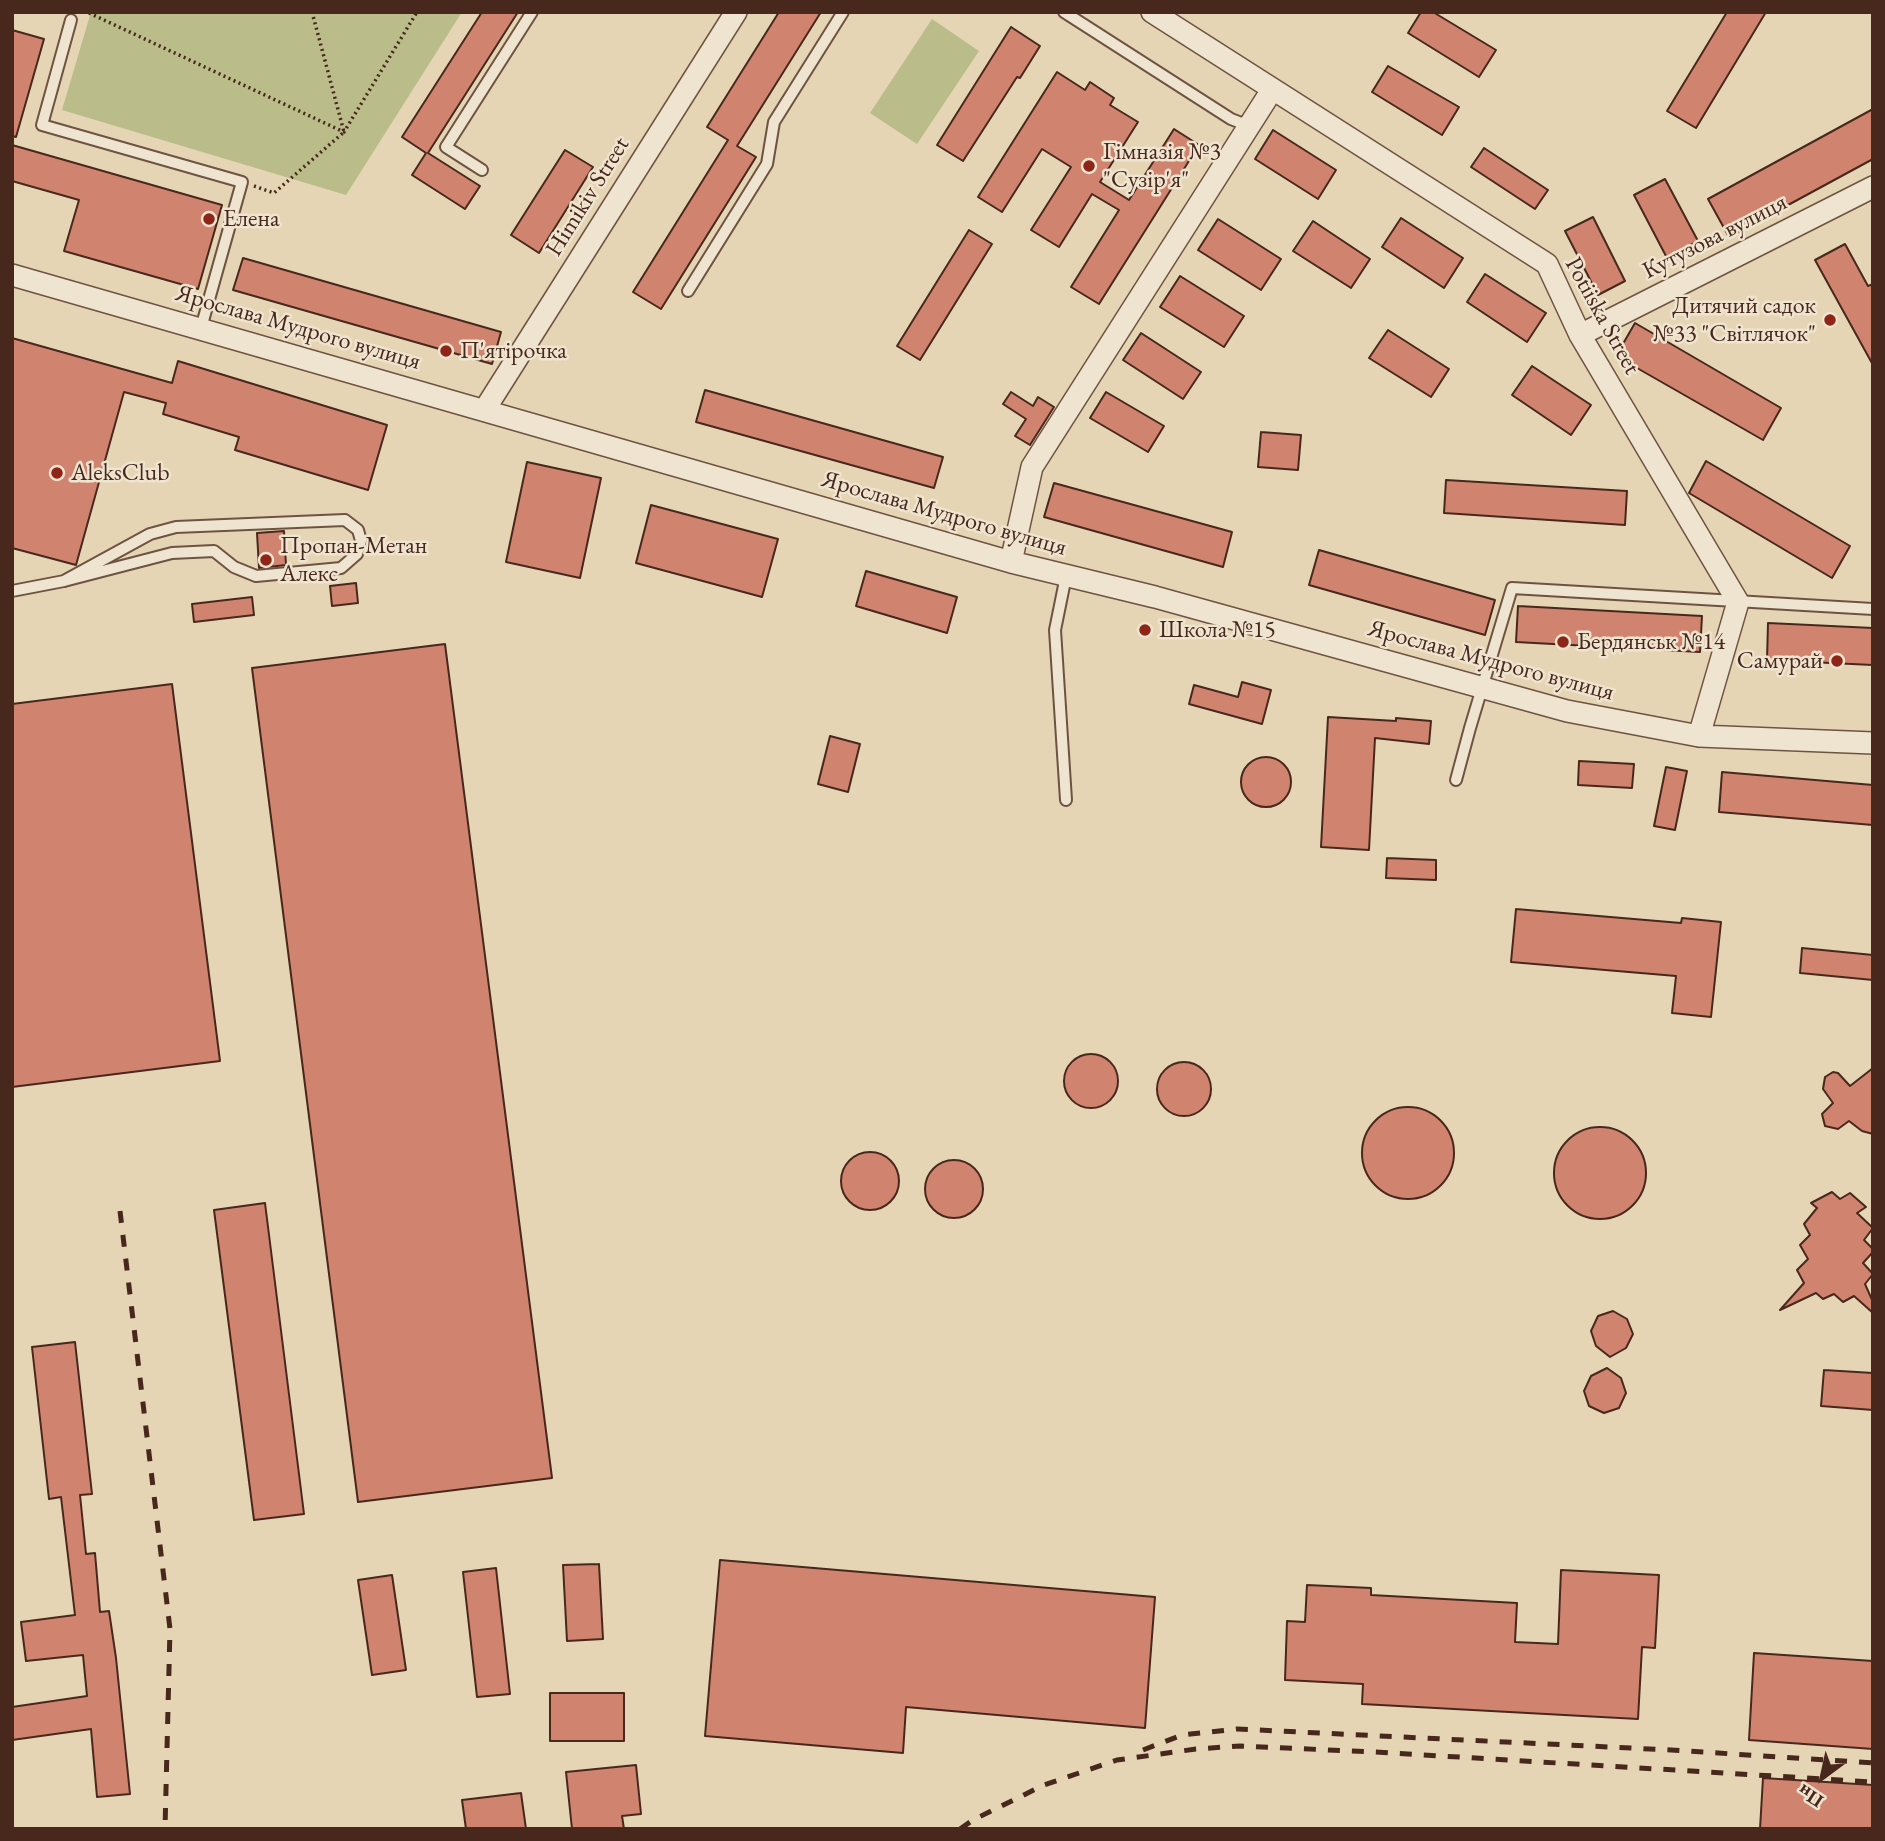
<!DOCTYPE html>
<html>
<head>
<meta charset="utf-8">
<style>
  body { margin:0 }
  #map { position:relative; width:1885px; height:1841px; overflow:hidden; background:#e5d5b5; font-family:"EB Garamond",serif }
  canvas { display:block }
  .frame { position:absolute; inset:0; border:14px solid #48281c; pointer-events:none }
  .north { position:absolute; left:1787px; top:1743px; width:70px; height:70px; -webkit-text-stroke:5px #eee4cf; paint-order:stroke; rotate:213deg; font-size:19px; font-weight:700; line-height:28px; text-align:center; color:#48281c }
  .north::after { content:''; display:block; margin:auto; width:24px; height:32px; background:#48281c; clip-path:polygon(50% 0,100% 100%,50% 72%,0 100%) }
</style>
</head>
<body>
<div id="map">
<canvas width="1885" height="1841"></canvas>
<div class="frame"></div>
<div class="north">Пн</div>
</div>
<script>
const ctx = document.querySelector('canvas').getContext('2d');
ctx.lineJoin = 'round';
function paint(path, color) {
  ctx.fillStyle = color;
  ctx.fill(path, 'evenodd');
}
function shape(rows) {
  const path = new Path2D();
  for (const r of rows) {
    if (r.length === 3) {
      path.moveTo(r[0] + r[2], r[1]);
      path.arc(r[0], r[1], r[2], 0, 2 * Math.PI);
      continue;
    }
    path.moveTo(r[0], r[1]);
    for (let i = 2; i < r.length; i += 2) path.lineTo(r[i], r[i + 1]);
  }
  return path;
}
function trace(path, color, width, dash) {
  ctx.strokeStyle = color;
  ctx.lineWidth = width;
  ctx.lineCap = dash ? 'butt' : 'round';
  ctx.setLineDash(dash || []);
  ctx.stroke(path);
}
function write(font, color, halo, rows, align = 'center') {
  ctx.font = font + ' "EB Garamond",serif';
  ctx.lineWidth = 5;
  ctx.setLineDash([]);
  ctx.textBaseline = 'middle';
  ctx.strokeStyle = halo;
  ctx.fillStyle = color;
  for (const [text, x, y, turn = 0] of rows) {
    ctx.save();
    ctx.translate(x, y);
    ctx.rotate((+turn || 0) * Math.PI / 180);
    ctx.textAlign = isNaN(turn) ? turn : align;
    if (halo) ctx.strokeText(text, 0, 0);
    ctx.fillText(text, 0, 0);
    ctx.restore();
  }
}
const green = shape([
  [91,12,462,12,346,195,62,110],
  [932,19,979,51,917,144,870,113]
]);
const building = shape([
  [482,12,518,12,428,153,480,186,465,209,412,175,426,153,402,137,482,12],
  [779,12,821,12,737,146,756,157,661,309,633,292,728,140,707,127,779,12],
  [1421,12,1433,12,1496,50,1479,77,1408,33,1421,12],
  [1727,12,1766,12,1696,128,1667,111,1727,12],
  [1011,27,1040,46,1020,78,1017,77,963,161,937,145,1011,27],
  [12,30,44,39,16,137,12,136,12,30],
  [1388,66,1459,107,1442,135,1372,92,1388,66],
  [1057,72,1085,90,1090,82,1114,98,1110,105,1138,122,1100,182,1129,200,1174,129,1199,145,1099,304,1071,287,1119,210,1092,194,1059,247,1031,230,1071,167,1042,149,1002,212,978,197,1057,72],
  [1873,109,1873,159,1729,237,1708,199,1873,109],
  [1273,130,1336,170,1318,199,1255,159,1273,130],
  [12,145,222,205,198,289,64,251,79,200,12,181,12,145],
  [1484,148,1548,190,1535,209,1471,167,1484,148],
  [565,150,593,167,539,253,511,235,565,150],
  [1665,179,1698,241,1667,258,1634,195,1665,179],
  [1593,217,1625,281,1598,295,1565,231,1593,217],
  [1401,218,1463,258,1444,288,1382,247,1401,218],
  [1218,219,1281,259,1261,290,1198,250,1218,219],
  [1313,221,1370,259,1351,288,1293,251,1313,221],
  [969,230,992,244,920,360,897,346,969,230],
  [1845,244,1868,286,1873,284,1873,365,1815,260,1845,244],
  [243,258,501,332,492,364,233,290,243,258],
  [1485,274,1546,313,1527,342,1467,302,1485,274],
  [1180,276,1244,316,1224,347,1160,307,1180,276],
  [1635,323,1781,408,1763,440,1616,356,1635,323],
  [1388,330,1449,369,1431,397,1369,358,1388,330],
  [1141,333,1201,372,1183,399,1123,360,1141,333],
  [12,338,172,383,178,361,387,425,368,490,235,450,239,437,163,414,166,403,124,392,76,565,12,548,12,338],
  [1532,366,1591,405,1571,435,1512,395,1532,366],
  [705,390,943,457,934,488,696,422,705,390],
  [1011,392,1033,406,1038,397,1054,407,1030,445,1015,436,1026,419,1003,404,1011,392],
  [1106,392,1164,426,1148,452,1090,418,1106,392],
  [1261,432,1301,435,1298,470,1258,467,1261,432],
  [1706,461,1850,546,1832,578,1689,493,1706,461],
  [527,462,601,478,580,578,506,562,527,462],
  [1446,480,1627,491,1625,525,1444,513,1446,480],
  [1054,483,1232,532,1223,567,1044,517,1054,483],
  [651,505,778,539,762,597,636,563,651,505],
  [284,531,286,565,259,568,257,533,284,531],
  [1319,550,1495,600,1485,635,1309,585,1319,550],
  [866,571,957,597,947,633,856,606,866,571],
  [356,583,358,603,332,606,330,586,356,583],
  [252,597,254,615,194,622,192,604,252,597],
  [1518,606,1702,616,1700,652,1516,642,1518,606],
  [1768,623,1873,628,1873,665,1767,660,1768,623],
  [445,644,552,1478,358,1502,252,668,445,644],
  [1242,682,1271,690,1262,724,1189,704,1194,685,1238,697,1242,682],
  [172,684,220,1061,12,1087,12,704,172,684],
  [1328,717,1396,721,1396,718,1431,721,1429,744,1375,738,1369,850,1321,847,1328,717],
  [830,736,860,744,848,792,818,784,830,736],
  [1266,782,25],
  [1579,761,1634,764,1632,788,1578,785,1579,761],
  [1666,767,1687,771,1675,830,1654,826,1666,767],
  [1722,772,1873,785,1873,825,1719,812,1722,772],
  [1387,858,1436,860,1436,880,1386,878,1387,858],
  [1516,909,1681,923,1682,918,1721,922,1711,1017,1672,1013,1676,976,1511,962,1516,909],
  [1802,948,1873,955,1873,980,1800,973,1802,948],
  [1091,1081,27],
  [1184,1089,27],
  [1873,1068,1873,1134,1862,1131,1849,1121,1838,1129,1825,1126,1822,1114,1833,1103,1823,1089,1825,1077,1833,1072,1838,1073,1850,1086,1873,1068],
  [1408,1153,46],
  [1600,1173,46],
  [870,1181,29],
  [954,1189,29],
  [1832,1192,1840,1199,1850,1193,1866,1207,1857,1213,1873,1228,1864,1240,1873,1249,1873,1252,1863,1263,1873,1274,1865,1284,1873,1302,1873,1313,1854,1296,1843,1302,1834,1294,1823,1299,1816,1293,1780,1310,1804,1283,1797,1270,1808,1259,1800,1245,1810,1235,1804,1224,1817,1208,1811,1203,1832,1192],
  [265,1203,304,1514,254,1520,214,1210,265,1203],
  [1613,1311,1627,1319,1633,1334,1626,1348,1610,1357,1596,1346,1591,1331,1598,1316,1613,1311],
  [75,1342,92,1494,80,1495,86,1554,95,1553,100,1612,109,1611,116,1658,130,1794,97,1797,91,1729,12,1740,12,1707,87,1696,83,1655,26,1661,21,1622,75,1615,61,1497,49,1499,32,1347,75,1342],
  [1607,1368,1621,1378,1626,1393,1619,1408,1604,1413,1589,1406,1584,1391,1591,1376,1607,1368],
  [1824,1370,1873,1373,1873,1410,1821,1406,1824,1370],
  [720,1560,1155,1597,1145,1728,906,1707,903,1753,705,1736,720,1560],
  [599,1564,603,1639,567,1641,563,1565,599,1564],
  [496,1568,510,1694,477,1697,463,1572,496,1568],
  [1561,1570,1659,1575,1655,1648,1642,1647,1638,1719,1362,1704,1363,1684,1285,1680,1287,1621,1305,1622,1307,1585,1371,1588,1371,1595,1517,1603,1515,1642,1558,1644,1561,1570],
  [392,1575,406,1670,372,1675,358,1580,392,1575],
  [1754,1653,1873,1661,1873,1749,1749,1740,1754,1653],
  [550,1693,624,1693,624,1741,550,1741,550,1693],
  [636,1765,641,1814,622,1816,624,1829,572,1829,566,1772,636,1765],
  [1763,1778,1873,1785,1873,1829,1760,1829,1763,1778],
  [521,1793,526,1829,466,1829,462,1800,521,1793]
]);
const path = shape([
  [89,13,344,132,417,12],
  [254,186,274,193,344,132,312,12]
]);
const service = shape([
  [1064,12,1231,119,1249,126],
  [71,20,42,125,242,182,201,328],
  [482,170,446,147,532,12],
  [688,291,767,164,774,122,843,12],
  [12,591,64,581,172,553,214,551,234,567,256,576,341,568,357,554,361,541,358,530,345,520,176,527,150,534,64,581],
  [1456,780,1470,728,1512,588,1873,609],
  [1066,800,1055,630,1066,576]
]);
const minor = shape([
  [1152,12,1547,264,1580,335,1738,602,1699,736],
  [12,275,1011,562,1155,597,1567,711,1699,736,1873,743],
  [1580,335,1873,187],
  [485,409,736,12],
  [1011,562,1032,467,1272,90]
]);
const rail = shape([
  [120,1211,170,1629,165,1829],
  [1143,1750,1182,1735,1237,1729,1671,1750,1873,1763],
  [960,1829,973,1820,1044,1785,1117,1760,1196,1749,1240,1746,1375,1752,1873,1782]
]);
const markers = [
  [1089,166,7,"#8f2418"],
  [209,219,7,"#8f2418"],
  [1830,320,7,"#8f2418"],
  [446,351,7,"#8f2418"],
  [57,473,7,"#8f2418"],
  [266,560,7,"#8f2418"],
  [1145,630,7,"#8f2418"],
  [1563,642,7,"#8f2418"],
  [1837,661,7,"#8f2418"]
];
const poiNames = [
  ["Гімназія №3",1103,152],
  ["\"Сузір'я\"",1103,180],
  ["Елена",223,219],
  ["Дитячий садок",1816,306,"right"],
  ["№33 \"Світлячок\"",1816,334,"right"],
  ["П'ятірочка",460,351],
  ["AleksClub",71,473],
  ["Пропан-Метан",280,546],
  ["Алекс",280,574],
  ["Школа №15",1159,630],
  ["Бердянськ №14",1577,642],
  ["Самурай",1823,661,"right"]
];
const streetNames = [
  ["Himikiv Street",588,197,-58],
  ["Кутузова вулиця",1715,237,-27],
  ["Potiiska Street",1602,316,61],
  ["Ярослава Мудрого вулиця",298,328,16],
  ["Ярослава Мудрого вулиця",944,514,16],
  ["Ярослава Мудрого вулиця",1491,661,15]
];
paint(green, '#babc8a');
paint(building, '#d08470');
trace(building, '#48281c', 2);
trace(service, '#6f5342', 14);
trace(minor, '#6f5342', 24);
trace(path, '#48281c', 3.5, [2, 3.5]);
trace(service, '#eee4cf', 10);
trace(minor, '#eee4cf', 21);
trace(rail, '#48281c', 5, [12, 12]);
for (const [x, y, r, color] of markers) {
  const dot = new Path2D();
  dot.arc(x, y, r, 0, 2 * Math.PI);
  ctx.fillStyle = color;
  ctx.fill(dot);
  trace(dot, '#eee4cf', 2.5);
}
write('24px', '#48281c', '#eee4cf', poiNames, 'left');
write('24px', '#48281c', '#eee4cf', streetNames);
</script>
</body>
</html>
